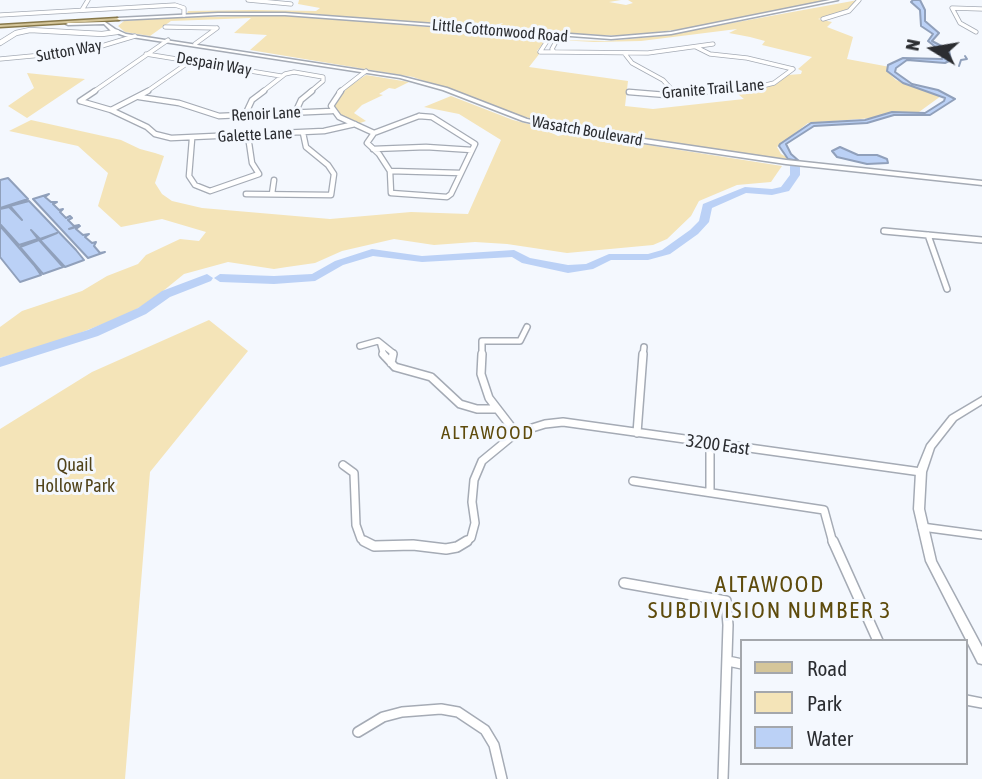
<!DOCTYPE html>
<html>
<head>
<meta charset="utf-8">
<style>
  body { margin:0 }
  #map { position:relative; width:982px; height:779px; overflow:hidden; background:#f4f8fe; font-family:"Asap Condensed",sans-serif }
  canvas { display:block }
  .legend { position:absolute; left:740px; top:639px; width:228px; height:126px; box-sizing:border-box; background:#f4f8fe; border:2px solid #a4a7ac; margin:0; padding:9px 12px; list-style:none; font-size:21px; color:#2b2d31 }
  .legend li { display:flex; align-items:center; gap:14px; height:35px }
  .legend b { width:35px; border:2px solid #a4a7ac }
  .north { position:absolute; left:898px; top:14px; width:70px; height:70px; -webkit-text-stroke:5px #f4f8fe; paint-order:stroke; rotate:281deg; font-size:19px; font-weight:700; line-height:28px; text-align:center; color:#2b2d31 }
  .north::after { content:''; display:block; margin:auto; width:24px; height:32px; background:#2b2d31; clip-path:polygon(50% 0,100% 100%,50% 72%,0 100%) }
</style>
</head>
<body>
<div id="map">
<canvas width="982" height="779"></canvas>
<ul class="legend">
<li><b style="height:9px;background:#d5c69a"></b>Road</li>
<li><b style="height:19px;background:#f4e4b8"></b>Park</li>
<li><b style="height:19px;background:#bbd1f6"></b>Water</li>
</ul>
<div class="north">N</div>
</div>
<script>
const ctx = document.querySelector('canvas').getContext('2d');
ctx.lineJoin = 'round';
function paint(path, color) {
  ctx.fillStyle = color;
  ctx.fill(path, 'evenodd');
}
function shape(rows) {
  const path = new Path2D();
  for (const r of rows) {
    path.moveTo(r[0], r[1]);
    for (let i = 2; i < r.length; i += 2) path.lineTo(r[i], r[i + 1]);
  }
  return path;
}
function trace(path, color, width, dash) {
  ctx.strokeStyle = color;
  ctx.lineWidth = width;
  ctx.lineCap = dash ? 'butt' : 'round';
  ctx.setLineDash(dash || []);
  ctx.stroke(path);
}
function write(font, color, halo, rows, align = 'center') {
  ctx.font = font + ' "Asap Condensed",sans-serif';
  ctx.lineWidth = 6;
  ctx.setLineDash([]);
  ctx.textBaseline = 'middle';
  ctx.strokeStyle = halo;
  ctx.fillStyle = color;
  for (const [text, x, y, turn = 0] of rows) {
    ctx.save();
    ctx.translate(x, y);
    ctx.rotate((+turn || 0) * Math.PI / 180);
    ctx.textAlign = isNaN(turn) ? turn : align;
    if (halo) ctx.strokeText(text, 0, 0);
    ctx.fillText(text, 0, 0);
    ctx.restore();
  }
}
const green = shape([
  [299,0,621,0,609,2,626,5,633,3,628,0,832,0,691,28,623,36,511,31,499,26,503,23,494,25,502,29,500,30,297,13,187,13,188,11,254,10,316,11,320,8,298,4],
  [858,0,845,12,818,19,832,22,827,27,853,37,847,59,890,67,889,73,896,80,941,96,919,112,894,112,872,118,808,123,777,147,781,154,792,160,560,126,518,115,413,77,250,50,267,35,234,33,251,18,171,21,150,36,125,32,118,26,124,21,165,18,292,15,542,37,547,39,537,51,540,53,529,67,628,81,625,106,653,109,744,99,732,89,775,84,788,75,801,74,802,71,798,69,812,57,762,45,765,41,750,37,729,33,737,29,641,41,594,42,559,40,607,41,661,36],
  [27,73,85,79,27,118,8,106,34,88],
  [366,75,409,82,395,89,389,88,379,94,383,95,362,105,354,113,366,121,357,124,337,112,334,104,347,88],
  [451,96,513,120,540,127,558,136,571,133,782,166,771,182,737,185,699,201,691,216,667,239,653,245,567,253,507,244,475,242,434,245,394,239,342,251,315,263,287,267,274,269,228,262,184,274,152,300,126,315,54,343,0,358,0,327,22,311,82,291,107,276,138,264,146,255,180,239,199,241,206,232,162,219,121,227,98,206,108,173,78,146,9,131,31,120,121,140,140,149,155,153,164,156,155,183,162,194,172,201,202,208,330,219,411,212,468,214,501,140,459,114,424,107],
  [209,320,248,351,150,472,125,779,0,779,0,429,92,372]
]);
const water = shape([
  [913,0,920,0,925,10,925,21,939,33,932,41,949,50,951,60,945,63,907,60,896,68,895,72,912,84,938,90,955,99,930,115,894,115,867,123,814,126,786,144,791,154,799,161,788,159,779,146,780,144,811,123,865,120,892,112,925,113,944,101,945,98,903,83,887,71,888,65,903,58,942,59,943,53,928,41,933,34,921,26,920,10,911,2,913,0],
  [840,147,858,155,877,155,887,159,888,163,867,164,837,157,832,151,840,147],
  [8,178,28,199,0,208,0,180,8,178],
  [49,194,45,197,51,202,57,202,53,204,59,210,63,209,60,212,66,218,70,216,72,218,68,220,74,226,79,225,69,229,80,226,76,229,83,235,89,234,85,237,92,243,96,242,94,246,100,253,105,252,88,258,33,199,49,194],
  [29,201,76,250,84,260,65,267,40,240,57,233,40,239,31,230,38,239,19,245,0,224,0,209,9,207,22,220,10,206,29,201],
  [0,226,34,265,41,275,20,282,0,257,0,226],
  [39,240,63,267,43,274,20,247,39,240]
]);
const stream = shape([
  [959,66,961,60,967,59,965,56]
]);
const river = shape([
  [795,161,800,164,800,175,789,191,772,195,746,193,712,208,709,222,698,234,670,254,648,260,611,260,593,269,568,273,522,263,512,257,422,262,373,256,343,265,315,281,274,284,220,282,214,278,220,274,274,276,312,274,335,261,372,249,422,256,514,250,530,258,568,265,586,264,609,254,648,254,662,250,690,230,699,221,703,204,745,187,772,189,781,187,790,175,790,164,795,161],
  [207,274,213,278,211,281,170,297,146,314,98,336,0,367,0,358,88,330,138,308,162,291,207,274]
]);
const minorFar4 = shape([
  [248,0,291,4],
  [82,10,88,0],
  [0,15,175,5,184,8,184,15],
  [823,19,849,11,859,0],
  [165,27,217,28],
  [976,32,960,23,952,8,982,9],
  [551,35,540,52,554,52,552,49,559,36],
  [195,44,217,28],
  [696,47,710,54,747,58,793,69],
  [555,52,648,53,713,44],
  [146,54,281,76],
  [625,54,632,63,663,80,674,92],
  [0,59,85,51,135,36],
  [93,92,168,40],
  [146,92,192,60],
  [262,92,285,74,294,72,323,77,323,81,310,92],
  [339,92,366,71],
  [629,92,633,92],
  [695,92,762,86,774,83,793,69]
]);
const minorFar3 = shape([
  [341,91,331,106,339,117,374,133],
  [673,91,676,94],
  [629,92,666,95,713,91],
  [139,97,179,103,219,116,332,111],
  [80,101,111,110,147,127,155,134,171,138,324,131,355,124],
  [80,101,95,91],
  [111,110,148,91],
  [295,113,301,100,312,91],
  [245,115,252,100,264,91],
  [419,116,432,117,475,144,451,194,447,197,391,193,390,171,379,154,367,143,374,133,419,116],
  [192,139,189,176,195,185,210,191,259,174,252,163,248,136],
  [373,149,426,147,472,150],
  [390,171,461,173],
  [246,194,331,195,334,174,328,165,306,147,303,133],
  [272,194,274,180]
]);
const minorFar2 = shape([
  [884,231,982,240],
  [928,235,947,289],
  [381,345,384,356],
  [360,346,378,341,393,353,392,356],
  [482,356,482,341,520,341,527,327],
  [643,356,644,347]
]);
const minorFar1 = shape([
  [383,354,395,367,431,377,460,404,477,409,495,409],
  [482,354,481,374,489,398,516,433],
  [391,363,393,354],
  [637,433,643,354],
  [710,444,710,492],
  [343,465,354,473,356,525,361,539,368,543],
  [633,481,824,510,833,543],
  [922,527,982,535],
  [464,543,471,538,475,523,472,502,474,480,482,461,516,433,545,424,563,422,921,472]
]);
const minor = shape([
  [364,541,374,546,413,545,446,549,457,547,467,541],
  [833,541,878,641],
  [624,583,726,601,728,625,723,779],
  [728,661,742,664],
  [966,700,982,703],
  [358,732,383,717,402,712,441,709,458,712,485,730,494,745,502,779]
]);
const tertiary = shape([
  [0,43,16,33,30,30,102,34,117,32]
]);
const secondary = shape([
  [830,0,838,0,671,34,611,39,285,15,218,15,117,20,115,19,117,18,218,13,285,13,611,37,671,32,830,0],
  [105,22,115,29,126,34,400,76,447,88,527,119,570,128,786,160,982,181,982,185,786,164,570,132,523,121,443,90,400,78,125,36,111,31,104,24,68,25,66,24,68,23,105,22],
  [982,397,982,404,956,420,934,448,926,472,924,509,936,561,982,647,982,664,978,663,926,561,914,509,916,472,927,445,950,416,982,397]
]);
const primary = shape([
  [117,18,119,20,0,27,0,25,117,18]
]);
const farStreetnames = [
  ["Little Cottonwood Road",500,31,5],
  ["Sutton Way",69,51,-10],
  ["Despain Way",214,64,10],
  ["Granite Trail Lane",713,89,-5],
  ["Renoir Lane",266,114,-3],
  ["Wasatch Boulevard",587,131,10],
  ["Galette Lane",255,135,-3]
];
const streetNames = [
  ["3200 East",718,445,8]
];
const parkNames = [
  ["Quail",75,465],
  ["Hollow Park",75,486]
];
const neighbourhoodNames = [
  ["ALTAWOOD",488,433]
];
const nearNeighbourhoodnames = [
  ["ALTAWOOD",770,585],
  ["SUBDIVISION NUMBER 3",770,611]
];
paint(green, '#f4e4b8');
paint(water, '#bbd1f6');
trace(water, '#90a0bb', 2);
trace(stream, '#90a0bb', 2);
paint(river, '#bbd1f6');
trace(minorFar4, '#a5abb5', 5);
trace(minorFar3, '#a5abb5', 7);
trace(minorFar2, '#a5abb5', 8);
trace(minorFar1, '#a5abb5', 10);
trace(minor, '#a5abb5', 12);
trace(tertiary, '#a5abb5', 6);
trace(secondary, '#a5abb5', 3);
trace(primary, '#87784a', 3);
trace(minorFar4, '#fff', 3.5);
trace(minorFar3, '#fff', 4.5);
trace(minorFar2, '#fff', 5);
trace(minorFar1, '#fff', 7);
trace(minor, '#fff', 9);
trace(tertiary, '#fff', 4.5);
paint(secondary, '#fff');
paint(primary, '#d5c69a');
write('16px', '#2b2d31', '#f4f8fe', farStreetnames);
write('18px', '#2b2d31', '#f4f8fe', streetNames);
write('18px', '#504219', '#f4f8fe', parkNames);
ctx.letterSpacing = '2px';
write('19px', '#5e4b0c', '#f4f8fe', neighbourhoodNames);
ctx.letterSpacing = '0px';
ctx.letterSpacing = '2px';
write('23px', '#5e4b0c', '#f4f8fe', nearNeighbourhoodnames);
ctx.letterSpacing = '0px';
</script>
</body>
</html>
